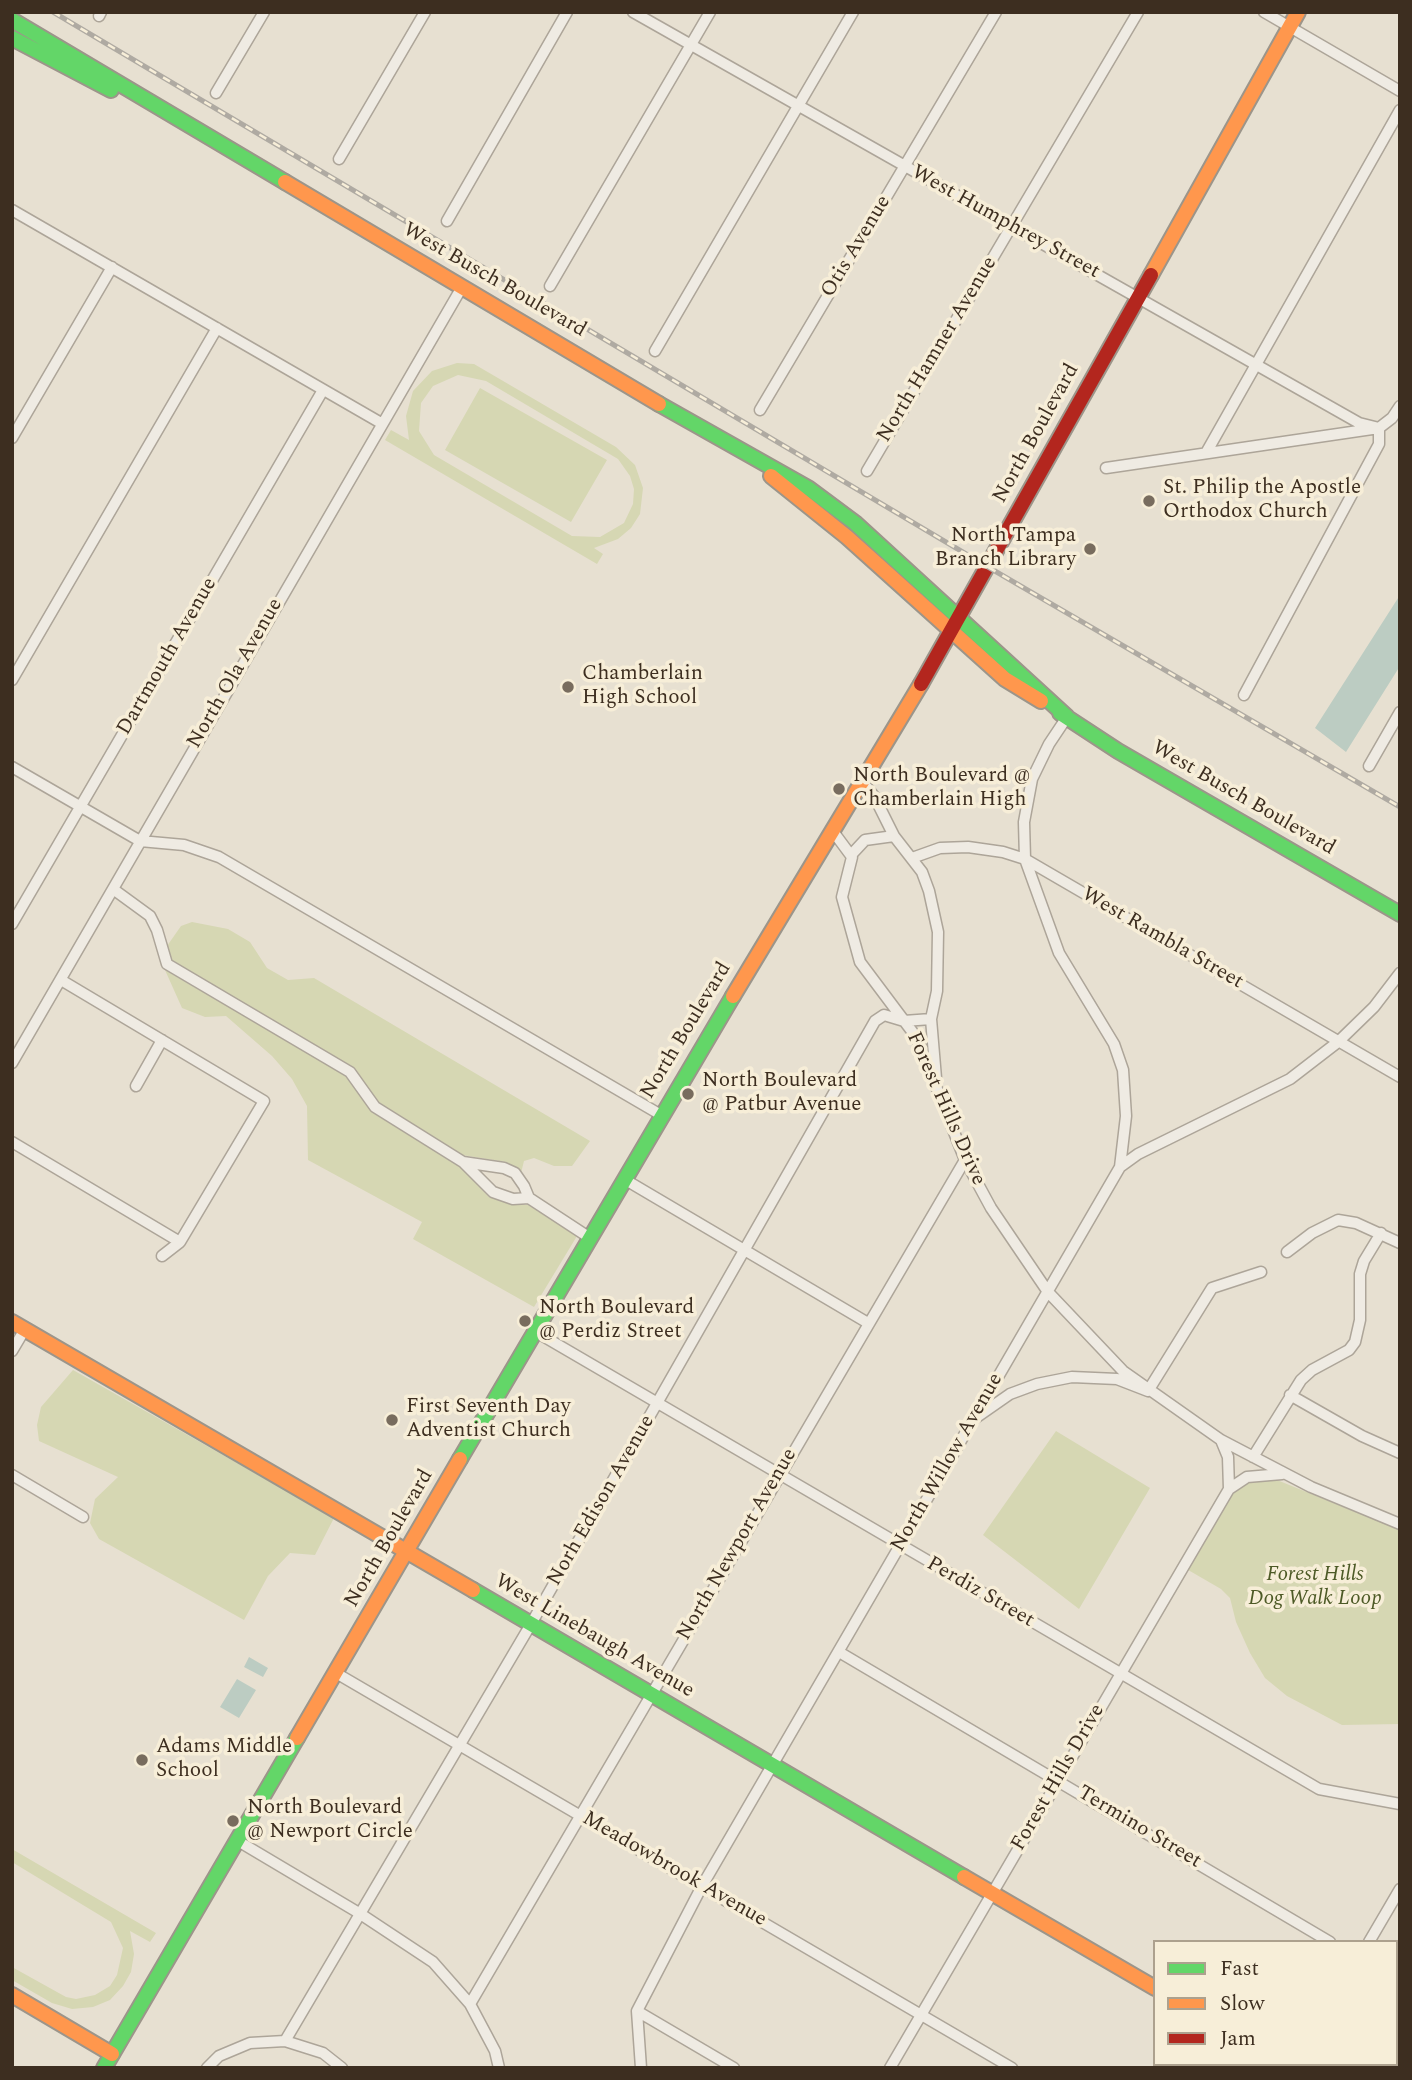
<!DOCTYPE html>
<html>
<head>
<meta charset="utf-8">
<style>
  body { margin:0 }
  #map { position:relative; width:1412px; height:2080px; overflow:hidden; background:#e7e0d1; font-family:Spectral,serif }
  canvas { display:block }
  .frame { position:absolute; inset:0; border:14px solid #3d2e20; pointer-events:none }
  .legend { position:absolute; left:1153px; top:1940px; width:245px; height:126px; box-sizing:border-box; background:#f7eed8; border:2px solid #ada18e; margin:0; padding:9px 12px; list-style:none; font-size:21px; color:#3d2e20 }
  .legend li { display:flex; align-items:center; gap:14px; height:35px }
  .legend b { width:35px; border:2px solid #ada18e }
</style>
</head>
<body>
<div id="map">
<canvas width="1412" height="2080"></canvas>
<div class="frame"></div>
<ul class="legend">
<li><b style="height:9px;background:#63d668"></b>Fast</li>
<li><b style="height:9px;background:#ff974d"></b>Slow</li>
<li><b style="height:9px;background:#b3261e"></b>Jam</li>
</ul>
</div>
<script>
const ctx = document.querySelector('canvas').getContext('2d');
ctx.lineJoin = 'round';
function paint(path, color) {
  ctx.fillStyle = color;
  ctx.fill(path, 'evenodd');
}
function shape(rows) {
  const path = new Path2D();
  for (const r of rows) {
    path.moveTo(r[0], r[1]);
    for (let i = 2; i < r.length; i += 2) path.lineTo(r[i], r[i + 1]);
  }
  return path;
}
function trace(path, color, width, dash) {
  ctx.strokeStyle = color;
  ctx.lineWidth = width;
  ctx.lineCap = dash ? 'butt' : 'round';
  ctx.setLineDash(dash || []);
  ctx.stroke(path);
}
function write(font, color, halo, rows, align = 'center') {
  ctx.font = font + ' Spectral,serif';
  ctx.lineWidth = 7;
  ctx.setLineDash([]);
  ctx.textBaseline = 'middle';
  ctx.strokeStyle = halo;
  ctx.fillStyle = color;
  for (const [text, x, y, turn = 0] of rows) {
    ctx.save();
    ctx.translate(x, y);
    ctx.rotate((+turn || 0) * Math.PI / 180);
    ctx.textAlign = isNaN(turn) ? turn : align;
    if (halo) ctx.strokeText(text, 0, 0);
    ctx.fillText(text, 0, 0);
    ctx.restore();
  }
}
const green = shape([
  [457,363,474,364,616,447,635,465,643,488,640,514,631,528,618,539,594,548,603,554,597,564,385,440,391,430,409,440,406,416,413,391,432,371],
  [458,375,486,381,618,459,630,476,634,489,633,504,624,523,600,537,572,536,434,455,419,431,421,403,433,386],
  [480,388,607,460,571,522,445,450],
  [192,922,228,929,250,942,267,968,288,980,314,978,590,1141,572,1166,554,1166,534,1158,524,1161,521,1173,506,1162,462,1155,379,1103,353,1067,171,960,167,946,181,926],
  [165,970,347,1076,372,1112,460,1167,489,1197,510,1204,528,1205,577,1236,534,1307,413,1239,422,1222,308,1160,307,1106,292,1079,272,1056,226,1016,205,1017,182,1008],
  [73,1370,334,1518,315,1555,290,1553,268,1576,244,1620,99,1539,90,1523,95,1499,118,1477,39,1441,37,1425,41,1407],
  [1056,1431,1150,1488,1079,1609,983,1535],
  [1277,1480,1400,1530,1400,1724,1342,1725,1287,1696,1265,1678,1250,1653,1236,1622,1230,1598,1221,1589,1183,1567,1229,1489,1252,1482],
  [12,1849,156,1933,150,1942,130,1931,134,1954,131,1972,123,1986,110,2000,93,2007,72,2009,52,2003,12,1980,12,1967,66,1997,76,1999,95,1995,110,1986,117,1975,123,1948,111,1922,12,1862]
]);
const water = shape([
  [1400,595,1400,666,1346,752,1315,728],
  [249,1657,268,1668,263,1677,244,1667],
  [237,1679,256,1690,239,1718,220,1707]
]);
const street = shape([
  [633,12,1359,423,1379,428,1379,444,1244,695],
  [1264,12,1400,91],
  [99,16,101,12],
  [216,93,264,12],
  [339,159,425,12],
  [12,210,381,423],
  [447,221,567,12],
  [550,286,710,12],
  [655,351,853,12],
  [760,410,996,12],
  [12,438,112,267],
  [1206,453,1400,110],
  [1106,468,1379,428,1392,418,1400,406],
  [867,471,1138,12],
  [12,680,217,328],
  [1067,717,1049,744,1032,779,1024,822,1025,859,1059,953,1114,1044,1123,1070,1126,1116,1120,1167],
  [1369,766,1400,712],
  [12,767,140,841,184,845,219,857,661,1115],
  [862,781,874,796,894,836,922,872,929,891,938,932,937,991,931,1019,936,1078],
  [832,830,852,857,842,897,860,962,917,1038,965,1160,991,1208,1048,1292,1123,1371,1221,1440,1311,1487,1400,1524],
  [851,855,865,840,894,836],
  [912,858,940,848,968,847,1003,852,1025,859,1400,1077],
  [113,889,150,916,157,930,167,964,350,1072,375,1107,463,1162,493,1192,513,1199,529,1198,590,1238],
  [12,924,323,390],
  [12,1063,462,287],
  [136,1086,162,1040],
  [12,1142,180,1242,264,1101,61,980],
  [463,1162,504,1168,515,1173,524,1186,529,1198],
  [624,1179,868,1323],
  [1287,1252,1312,1233,1338,1220,1356,1223,1400,1243],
  [162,1256,180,1242],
  [536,1332,1319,1789,1400,1804],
  [12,1351,25,1329],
  [1290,1395,1362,1436,1400,1453],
  [977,1417,1010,1394,1037,1384,1072,1377,1117,1379,1148,1391,1212,1288,1261,1272],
  [1221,1440,1228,1457,1229,1489],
  [1253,1457,1301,1380,1312,1370,1349,1350,1355,1342,1360,1320,1360,1274,1364,1261,1381,1233],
  [12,1475,83,1517],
  [839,1652,1330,1942],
  [336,1673,1012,2068],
  [238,1841,359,1913,433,1962,470,2004,495,2051,499,2068],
  [1369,1942,1400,1889],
  [470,2004,965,1160],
  [637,2011,734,2068],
  [285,2041,531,1624,875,1021,884,1015,904,1021,931,1019],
  [207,2068,219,2056,250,2043,285,2041,323,2053,342,2068],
  [641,2068,637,2011,702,1886,1120,1167,1138,1154,1290,1079,1338,1042,1374,1007,1400,973],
  [890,2068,1229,1489,1247,1477,1282,1474],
  [1298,2068,1300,2064]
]);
const fast = shape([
  [12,20,285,182],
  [12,38,111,90],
  [659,404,808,488,855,523,1067,717],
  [1060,713,1118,751,1400,914],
  [460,1459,733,996],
  [473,1590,964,1877],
  [104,2068,297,1738]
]);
const slow = shape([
  [285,182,659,404],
  [1151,275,1298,12],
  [771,476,847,537,1005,679,1041,701],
  [733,996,921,684],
  [12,1322,473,1590],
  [297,1738,460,1459],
  [964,1877,1155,1988],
  [12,1995,112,2054]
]);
const jam = shape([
  [921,684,1151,275],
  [1285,2064,1291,2068]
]);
const rail = shape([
  [53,12,988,567,1400,807]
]);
const markers = [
  [1149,501,7,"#786c5e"],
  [1090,549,7,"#786c5e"],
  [568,687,7,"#786c5e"],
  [839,789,7,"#786c5e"],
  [688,1094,7,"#786c5e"],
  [525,1321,7,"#786c5e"],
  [392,1420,7,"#786c5e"],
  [142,1760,7,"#786c5e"],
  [233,1821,7,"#786c5e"]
];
const streetNames = [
  ["West Humphrey Street",1005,223,29],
  ["Otis Avenue",857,247,-59],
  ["West Busch Boulevard",494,281,30],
  ["North Hamner Avenue",938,350,-59],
  ["North Boulevard",1037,434,-61],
  ["Dartmouth Avenue",168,657,-60],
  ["North Ola Avenue",236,674,-60],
  ["West Busch Boulevard",1243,799,30],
  ["West Rambla Street",1162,939,30],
  ["North Boulevard",687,1031,-59],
  ["Forest Hills Drive",945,1109,66],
  ["North Willow Avenue",948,1463,-60],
  ["Norh Edison Avenue",602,1501,-60],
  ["North Boulevard",390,1539,-60],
  ["North Newport Avenue",738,1545,-60],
  ["Perdiz Street",980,1593,30],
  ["West Linebaugh Avenue",594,1637,30],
  ["Forest Hills Drive",1059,1778,-60],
  ["Termino Street",1139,1828,31],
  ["Meadowbrook Avenue",674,1870,30]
];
const poiNames = [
  ["St. Philip the Apostle",1163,489],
  ["Orthodox Church",1163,513],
  ["North Tampa",1076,537,"right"],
  ["Branch Library",1076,561,"right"],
  ["Chamberlain",582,675],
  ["High School",582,699],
  ["North Boulevard @",853,777],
  ["Chamberlain High",853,801],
  ["North Boulevard",702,1082],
  ["@ Patbur Avenue",702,1106],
  ["North Boulevard",539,1309],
  ["@ Perdiz Street",539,1333],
  ["First Seventh Day",406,1408],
  ["Adventist Church",406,1432],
  ["Adams Middle",156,1748],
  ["School",156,1772],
  ["North Boulevard",247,1809],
  ["@ Newport Circle",247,1833]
];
const parkNames = [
  ["Forest Hills",1315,1576],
  ["Dog Walk Loop",1315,1600]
];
paint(green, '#d6d7b3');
paint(water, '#bcccc2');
trace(street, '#ada599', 13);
trace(fast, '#9c958a', 18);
trace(slow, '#9c958a', 18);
trace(jam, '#9c958a', 18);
trace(street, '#efebe3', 10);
trace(fast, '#63d668', 14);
trace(slow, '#ff974d', 14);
trace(jam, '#b3261e', 14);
trace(rail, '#afaaa2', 5);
trace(rail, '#f7eed8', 2.5, [8]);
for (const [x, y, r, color] of markers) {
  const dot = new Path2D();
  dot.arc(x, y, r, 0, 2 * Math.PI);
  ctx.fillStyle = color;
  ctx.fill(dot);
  trace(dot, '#f7eed8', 2.5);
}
write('21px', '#3d2e20', '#f7eed8', streetNames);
write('21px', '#3d2e20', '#f7eed8', poiNames, 'left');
write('italic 21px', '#4d5a26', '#f7eed8', parkNames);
</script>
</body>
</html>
